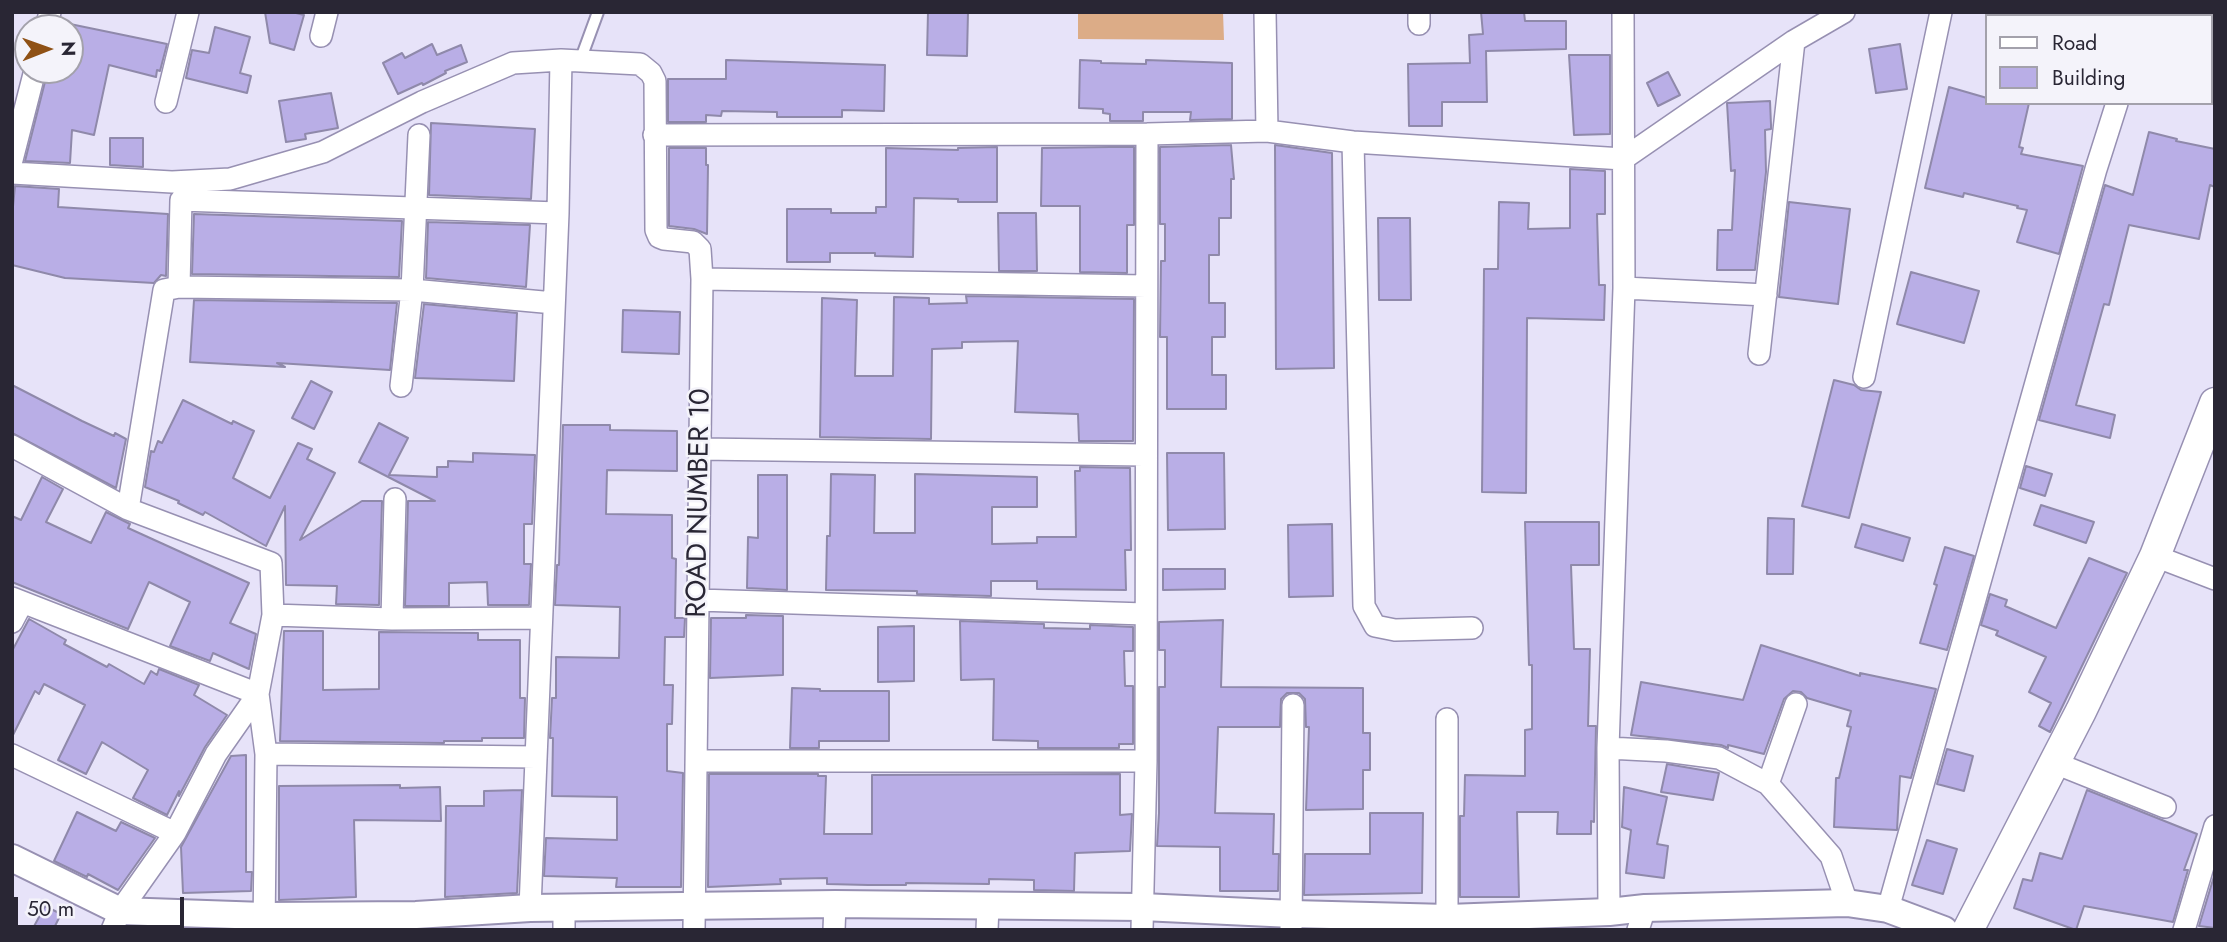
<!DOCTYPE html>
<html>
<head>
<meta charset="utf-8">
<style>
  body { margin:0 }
  #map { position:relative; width:2227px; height:942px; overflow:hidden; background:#e7e3f9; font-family:Jost,sans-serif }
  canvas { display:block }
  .frame { position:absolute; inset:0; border:14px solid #292634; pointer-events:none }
  .legend { position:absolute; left:1985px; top:14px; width:228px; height:91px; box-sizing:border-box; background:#f4f3fa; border:2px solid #a3a1ab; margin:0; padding:9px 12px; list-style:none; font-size:21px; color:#292634 }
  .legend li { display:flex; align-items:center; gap:14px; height:35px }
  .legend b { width:35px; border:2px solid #a3a1ab }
  .north { position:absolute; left:14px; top:14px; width:70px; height:70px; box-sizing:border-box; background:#f4f3fa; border:2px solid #a3a1ab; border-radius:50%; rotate:89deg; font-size:19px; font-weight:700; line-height:28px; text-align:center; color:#292634 }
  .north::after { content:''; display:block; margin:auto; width:24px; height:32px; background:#8f5115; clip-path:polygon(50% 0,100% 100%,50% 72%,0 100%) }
  .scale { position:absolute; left:14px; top:897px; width:170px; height:32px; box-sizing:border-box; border:4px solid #292634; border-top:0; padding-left:9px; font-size:21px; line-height:24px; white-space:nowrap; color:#292634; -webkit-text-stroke:5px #f4f3fa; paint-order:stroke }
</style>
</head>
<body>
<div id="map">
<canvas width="2227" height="942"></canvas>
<div class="frame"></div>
<ul class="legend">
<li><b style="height:9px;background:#fff"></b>Road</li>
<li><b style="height:19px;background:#b9aee6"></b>Building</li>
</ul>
<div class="north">N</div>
<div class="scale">50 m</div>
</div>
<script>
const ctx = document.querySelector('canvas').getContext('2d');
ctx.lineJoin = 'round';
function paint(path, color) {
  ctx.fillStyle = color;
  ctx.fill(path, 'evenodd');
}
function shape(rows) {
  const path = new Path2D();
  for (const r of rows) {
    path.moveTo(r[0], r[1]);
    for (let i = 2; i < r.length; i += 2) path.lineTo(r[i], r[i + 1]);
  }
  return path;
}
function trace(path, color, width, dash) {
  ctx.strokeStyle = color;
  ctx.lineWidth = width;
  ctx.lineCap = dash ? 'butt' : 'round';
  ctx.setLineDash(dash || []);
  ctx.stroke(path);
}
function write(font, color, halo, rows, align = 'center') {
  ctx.font = font + ' Jost,sans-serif';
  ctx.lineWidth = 5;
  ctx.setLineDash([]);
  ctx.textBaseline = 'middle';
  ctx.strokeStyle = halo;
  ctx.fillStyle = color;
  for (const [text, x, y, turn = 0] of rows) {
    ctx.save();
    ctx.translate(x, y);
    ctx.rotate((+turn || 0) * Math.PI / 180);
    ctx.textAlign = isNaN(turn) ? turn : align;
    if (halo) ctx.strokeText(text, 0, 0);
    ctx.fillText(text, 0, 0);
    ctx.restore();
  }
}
const green = shape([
  [1078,12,1223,12,1224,40,1078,39]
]);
const building = shape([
  [265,12,292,12,304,15,294,50,270,43,265,12],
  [928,12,968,12,967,56,927,55,928,12],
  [1481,12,1524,12,1525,21,1566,21,1566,49,1486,51,1487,102,1442,102,1442,126,1409,126,1408,64,1470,63,1469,35,1483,34,1481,12],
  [70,24,167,44,160,71,157,70,156,77,109,65,94,135,72,130,70,163,25,161,48,70,70,70,70,24],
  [215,27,250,37,240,73,251,76,247,93,186,78,192,50,209,53,215,27],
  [432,44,437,55,461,45,467,62,445,71,446,73,423,85,422,83,398,94,383,63,402,53,405,58,432,44],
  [1900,44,1907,89,1876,93,1869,49,1900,44],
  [1569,55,1610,55,1610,134,1574,135,1569,55],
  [726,60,885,65,884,111,842,110,842,117,777,117,777,112,722,111,721,116,706,115,706,122,668,122,668,79,726,79,726,60],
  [1080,60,1101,61,1101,63,1146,64,1146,60,1232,63,1232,119,1190,120,1191,112,1143,112,1143,121,1110,121,1110,114,1103,113,1103,109,1079,108,1080,60],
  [1668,72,1680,95,1658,106,1647,83,1668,72],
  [1949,87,1987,98,1987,103,2029,103,2019,147,2023,148,2021,154,2083,166,2059,254,2017,242,2027,210,2017,208,2018,206,1964,193,1963,197,1925,188,1949,87],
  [331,93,338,128,305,134,306,139,286,142,279,101,331,93],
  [1770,101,1771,125,1771,129,1765,130,1766,172,1755,270,1717,270,1718,230,1732,230,1735,170,1731,171,1727,103,1770,101],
  [431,123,535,129,531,199,429,195,431,123],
  [2149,132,2177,139,2176,141,2215,149,2215,187,2210,185,2199,239,2129,225,2109,305,2104,304,2076,405,2115,415,2110,438,2039,420,2105,185,2133,195,2149,132],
  [110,138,143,138,143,167,110,165,110,138],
  [1231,145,1234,179,1231,179,1231,218,1219,218,1219,255,1209,255,1209,303,1225,303,1225,337,1212,337,1212,375,1226,375,1226,409,1167,409,1167,337,1160,337,1161,261,1165,261,1165,224,1160,224,1160,147,1231,145],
  [1275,145,1332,153,1334,368,1276,369,1275,145],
  [997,147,997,202,958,202,958,199,914,198,913,257,875,256,875,253,830,253,830,262,787,262,787,209,831,209,831,213,876,213,876,207,886,207,886,148,958,150,958,148,997,147],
  [1110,147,1134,147,1134,225,1127,225,1127,273,1080,272,1080,206,1041,206,1042,148,1110,147],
  [669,148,706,148,706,165,708,165,707,234,694,229,669,226,669,148],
  [1570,169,1605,171,1605,214,1597,214,1599,285,1605,285,1604,320,1527,318,1526,493,1482,492,1484,269,1498,269,1499,202,1529,203,1528,229,1570,228,1570,169],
  [15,186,59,189,58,207,168,214,166,276,161,275,154,283,65,278,12,265,12,217,15,186],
  [1789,202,1850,209,1838,304,1779,297,1789,202],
  [998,213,1036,213,1037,271,999,271,998,213],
  [194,214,402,221,399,277,192,274,194,214],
  [1378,218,1410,218,1411,300,1379,300,1378,218],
  [428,222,530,225,526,287,426,278,428,222],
  [1911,272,1979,291,1964,343,1897,324,1911,272],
  [966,296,1134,299,1133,441,1079,441,1078,414,1015,412,1018,341,962,342,962,348,932,349,931,439,820,437,822,298,857,300,855,376,893,376,894,297,929,298,929,304,967,303,966,296],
  [194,300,397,303,390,370,277,363,285,367,190,362,194,300],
  [424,304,517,313,514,381,415,378,424,304],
  [623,310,680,312,679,354,622,352,623,310],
  [1834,380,1854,385,1861,390,1881,392,1849,518,1802,506,1834,380],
  [311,381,332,392,314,429,292,418,311,381],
  [12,385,82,421,114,436,115,433,126,439,116,488,12,433,12,385],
  [183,400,232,424,233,421,254,431,233,478,270,498,298,443,312,449,307,459,335,473,300,540,362,501,382,501,379,605,336,604,337,586,286,585,285,506,266,546,205,512,203,515,178,503,179,501,145,487,151,451,154,452,158,441,162,443,183,400],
  [379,423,408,438,389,475,437,477,437,467,448,467,448,461,473,462,473,453,535,455,532,524,524,524,524,564,531,564,529,605,488,605,487,582,449,583,449,606,405,606,408,501,435,501,359,462,379,423],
  [563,425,610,425,610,430,677,431,677,471,607,470,606,514,672,515,672,558,676,559,675,618,685,618,684,637,665,637,664,685,673,685,672,724,667,724,667,771,683,773,681,887,616,887,617,878,544,876,546,838,617,840,617,797,552,796,553,738,550,738,552,698,556,698,556,657,619,658,620,607,555,605,557,565,559,565,563,425],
  [1167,453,1224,453,1225,529,1168,530,1167,453],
  [2026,466,2052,474,2045,496,2020,488,2026,466],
  [1080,467,1130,468,1131,550,1125,550,1126,590,1037,589,1037,581,991,581,991,596,917,594,917,591,826,590,827,536,830,536,831,474,875,475,874,533,915,533,915,474,1037,477,1037,507,992,507,992,544,1037,543,1037,537,1076,537,1075,471,1080,471,1080,467],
  [758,475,787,475,787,590,747,588,748,537,758,538,758,475],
  [42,477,63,489,46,522,91,543,106,512,130,524,128,528,249,583,230,623,256,634,249,669,213,653,210,661,170,646,190,602,149,582,128,629,12,582,12,516,21,520,42,477],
  [2041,505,2094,522,2086,543,2034,525,2041,505],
  [1768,518,1794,519,1793,574,1767,574,1768,518],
  [1525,522,1599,522,1599,565,1571,565,1574,649,1590,649,1588,726,1596,726,1594,822,1591,821,1591,834,1557,834,1558,812,1517,812,1519,897,1460,897,1460,816,1464,816,1465,775,1525,776,1525,730,1532,729,1532,665,1529,665,1525,522],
  [1332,524,1333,596,1289,597,1288,525,1332,524],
  [1862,524,1910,538,1903,561,1855,547,1862,524],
  [1945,547,1974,556,1947,650,1920,643,1937,585,1934,584,1945,547],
  [2089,558,2127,573,2050,732,2039,726,2051,703,2029,692,2046,657,1996,635,1998,631,1981,625,1990,594,2007,600,2005,606,2056,628,2089,558],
  [1163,569,1225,569,1225,589,1163,590,1163,569],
  [746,615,783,616,783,675,710,678,711,618,746,618,746,615],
  [29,619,66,640,64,644,107,667,109,664,144,684,151,671,157,675,159,669,199,685,194,695,227,715,205,747,179,796,179,791,167,815,133,798,148,770,102,742,86,774,58,760,85,705,44,684,39,694,35,691,12,737,12,651,29,619],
  [1223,620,1221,687,1363,688,1363,733,1370,733,1370,770,1363,770,1363,809,1306,810,1309,727,1306,727,1305,699,1299,693,1287,693,1281,699,1280,727,1218,727,1215,813,1274,814,1273,854,1279,854,1278,891,1220,891,1220,847,1157,846,1159,813,1159,687,1165,687,1165,650,1159,650,1159,622,1223,620],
  [960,621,1044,624,1044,628,1090,629,1090,625,1133,627,1133,651,1124,651,1125,686,1133,686,1133,744,1119,744,1119,748,1038,748,1038,741,993,740,994,679,961,680,960,621],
  [914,626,914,681,878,682,878,627,914,626],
  [284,631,323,631,323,690,379,689,379,632,478,633,478,640,520,640,520,698,525,698,524,738,482,738,482,741,444,741,444,743,280,741,284,631],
  [1761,645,1860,676,1860,673,1936,689,1911,778,1900,776,1897,830,1834,827,1836,778,1839,778,1851,727,1847,726,1851,711,1807,698,1801,692,1793,691,1784,699,1764,754,1728,745,1728,748,1721,745,1631,735,1641,682,1743,700,1761,645],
  [792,688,820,689,820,691,889,691,889,741,819,741,819,748,790,748,792,688],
  [1947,749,1973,756,1964,791,1937,784,1947,749],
  [246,755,246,872,252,872,251,891,183,893,181,847,231,756,246,755],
  [1667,764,1719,773,1713,800,1661,792,1667,764],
  [709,774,818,774,818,776,826,776,824,834,872,834,872,775,1120,774,1120,815,1132,814,1130,851,1075,853,1074,891,1034,890,1034,880,989,879,989,884,906,883,906,885,868,885,827,884,827,878,780,879,781,884,708,887,709,774],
  [400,785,400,788,440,787,441,821,354,820,356,897,279,900,279,786,400,785],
  [1624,787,1667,797,1657,844,1668,846,1664,878,1626,873,1631,830,1622,827,1624,787],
  [522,790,517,893,445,897,446,806,484,806,484,791,522,790],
  [2087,790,2197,834,2184,870,2188,870,2173,922,2084,906,2076,930,2014,908,2023,879,2032,881,2040,853,2062,859,2087,790],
  [77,812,116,831,121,822,155,838,118,890,88,874,87,877,54,861,77,812],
  [1370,813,1423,813,1422,893,1304,895,1305,854,1370,854,1370,813],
  [1927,840,1957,849,1943,894,1912,885,1927,840],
  [2215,873,2215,928,2199,926,2215,873],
  [45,906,61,914,53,930,32,930,45,906]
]);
const service = shape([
  [580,61,598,12]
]);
const minor = shape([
  [1265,12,1267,131],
  [1419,12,1419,24],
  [2146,16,2147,12],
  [46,28,50,12],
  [321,36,327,12],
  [166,102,188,12],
  [654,135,1147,134,1267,131,1353,142,1623,159,1794,41,1844,12],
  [1353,142,1364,606,1375,626,1395,630,1472,628],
  [12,160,35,70],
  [12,173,172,182,230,179,323,152,422,102,513,63,561,60,640,64,651,73,655,81,656,230,659,237,664,239,693,242,700,249,702,279,694,930],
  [702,279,1146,286],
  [179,287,181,200,558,213],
  [1624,288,1766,295],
  [1759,354,1794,41],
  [1864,377,1941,12],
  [401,386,412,290,419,135],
  [12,446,128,509,271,563,273,615,258,694,266,754,264,930],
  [700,449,1144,455],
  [128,509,164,290,179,287,412,290,554,303],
  [2155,556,2215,579],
  [12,598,258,694,216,754,175,833,120,911,112,930],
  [698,600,1145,614],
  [273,615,392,619,541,618],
  [392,619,395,499],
  [12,622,22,603],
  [1608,748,1666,751,1719,758,1768,784,1831,856,1847,903],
  [266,754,536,757],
  [12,755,175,833],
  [697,761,1146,761],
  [2055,763,2165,807],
  [1768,784,1796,704],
  [530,908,558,213,561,60],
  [564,908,564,930],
  [1888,909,2096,169,2117,103],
  [1609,912,1608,748,1624,288,1623,12],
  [834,930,835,904],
  [987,930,988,906],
  [1142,930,1146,761,1147,134],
  [1291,930,1293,705],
  [1447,930,1447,719],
  [1638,930,1645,908],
  [2184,930,2215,826]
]);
const tertiary = shape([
  [12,858,120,911,264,916,416,915,530,908,835,904,1142,907,1292,914,1448,918,1609,912,1645,908,1847,903,1888,909,1944,930]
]);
const secondary = shape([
  [1968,930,2081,711,2155,556,2215,403]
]);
const streetNames = [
  ["ROAD NUMBER 10",700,503,-89]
];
paint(green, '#dcac87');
paint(building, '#b9aee6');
trace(building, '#8f89aa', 2);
trace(service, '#9790b2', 14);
trace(minor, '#9790b2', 24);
trace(tertiary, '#9790b2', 30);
trace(secondary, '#9790b2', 33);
trace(service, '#fff', 10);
trace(minor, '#fff', 21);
trace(tertiary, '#fff', 26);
trace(secondary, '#fff', 30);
write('28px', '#292634', '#f4f3fa', streetNames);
</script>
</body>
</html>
